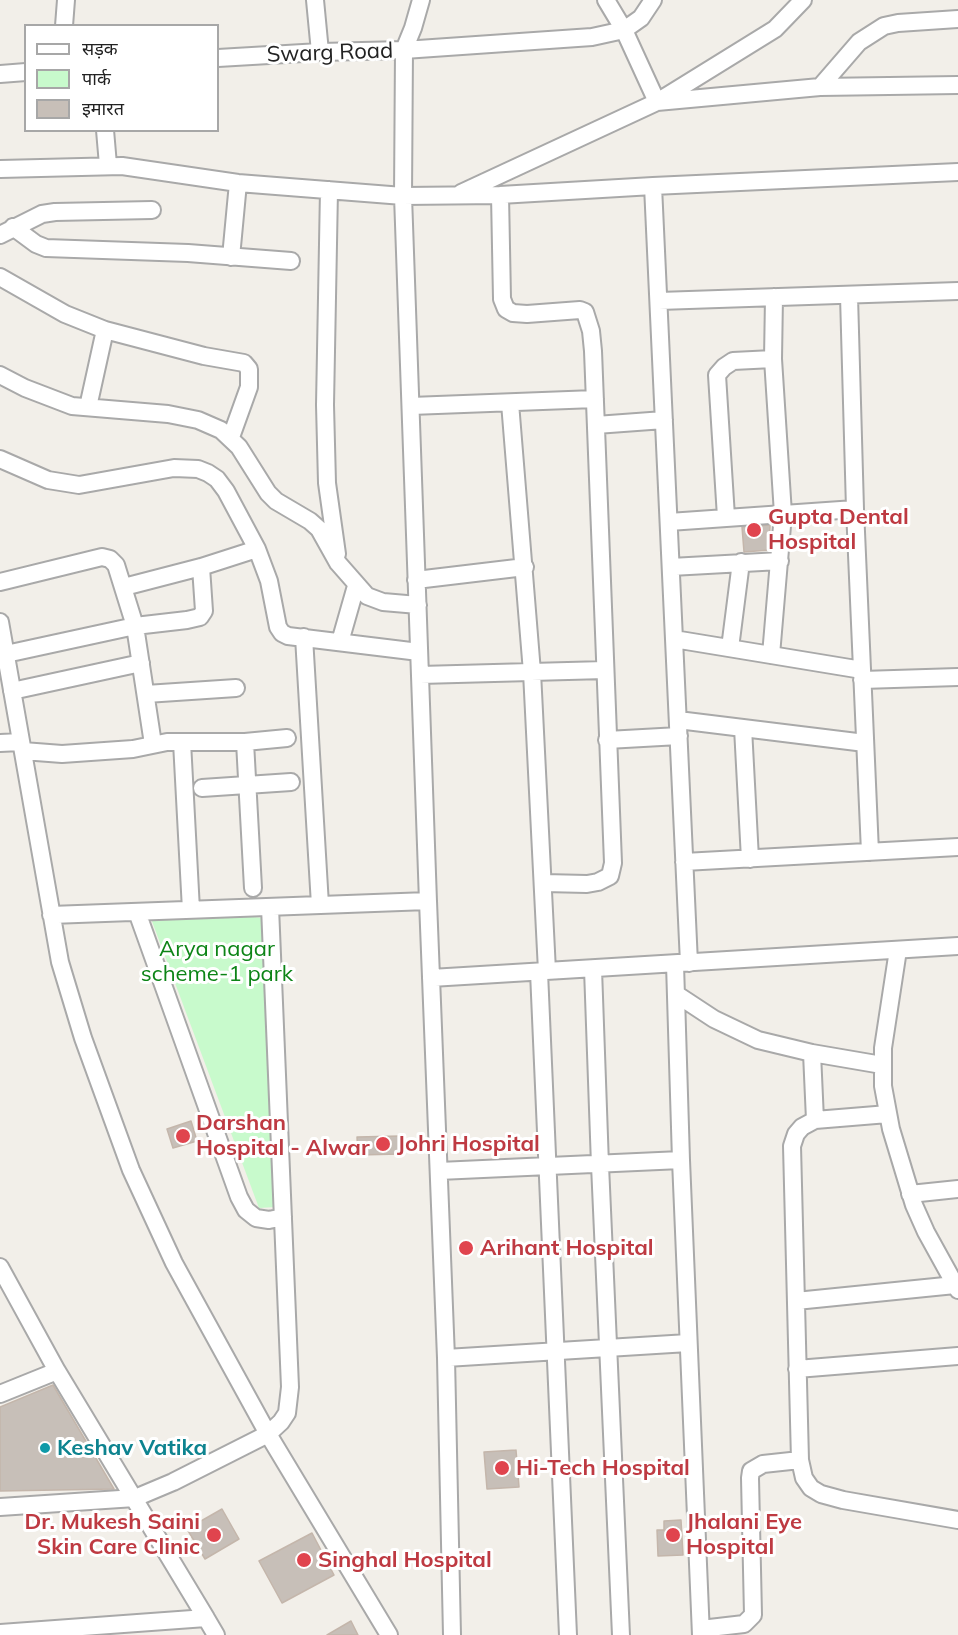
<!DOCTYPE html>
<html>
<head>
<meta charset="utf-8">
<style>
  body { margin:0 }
  #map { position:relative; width:958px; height:1635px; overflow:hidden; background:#f2efe9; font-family:Mulish,"Noto Sans Devanagari",sans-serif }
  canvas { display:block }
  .legend { position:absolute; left:24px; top:24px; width:195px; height:108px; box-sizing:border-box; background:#fff; border:2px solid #a7a7a7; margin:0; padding:8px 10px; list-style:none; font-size:18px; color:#222 }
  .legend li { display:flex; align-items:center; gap:12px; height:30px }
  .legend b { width:30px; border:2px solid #a7a7a7 }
</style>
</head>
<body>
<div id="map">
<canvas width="958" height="1635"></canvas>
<ul class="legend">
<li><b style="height:8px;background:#fff"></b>सड़क</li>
<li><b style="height:16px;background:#c8facc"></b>पार्क</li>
<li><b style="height:16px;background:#c7bfb8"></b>इमारत</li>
</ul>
</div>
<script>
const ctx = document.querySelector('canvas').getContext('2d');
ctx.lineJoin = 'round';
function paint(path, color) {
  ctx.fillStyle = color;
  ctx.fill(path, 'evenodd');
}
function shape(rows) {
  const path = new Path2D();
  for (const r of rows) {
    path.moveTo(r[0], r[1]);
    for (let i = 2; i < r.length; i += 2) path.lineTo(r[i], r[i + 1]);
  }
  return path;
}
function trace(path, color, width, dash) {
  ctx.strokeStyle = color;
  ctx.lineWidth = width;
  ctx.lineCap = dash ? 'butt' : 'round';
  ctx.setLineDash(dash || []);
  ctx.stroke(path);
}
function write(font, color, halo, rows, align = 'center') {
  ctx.font = font + ' Mulish,sans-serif';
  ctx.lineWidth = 6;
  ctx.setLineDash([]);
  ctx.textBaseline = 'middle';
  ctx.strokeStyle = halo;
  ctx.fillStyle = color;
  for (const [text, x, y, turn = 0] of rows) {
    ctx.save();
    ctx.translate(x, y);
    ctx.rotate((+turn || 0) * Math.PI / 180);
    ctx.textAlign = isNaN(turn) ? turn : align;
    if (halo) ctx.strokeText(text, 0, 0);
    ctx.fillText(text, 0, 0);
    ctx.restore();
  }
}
const park = shape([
  [191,910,263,918,275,1207,259,1208,150,916]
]);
const building = shape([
  [770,525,769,550,744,552,742,527,770,525],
  [191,1121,197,1141,173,1148,167,1129,191,1121],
  [400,1136,400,1154,358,1155,357,1137,400,1136],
  [53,1385,114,1489,0,1491,0,1407,53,1385],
  [516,1450,519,1487,487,1489,484,1452,516,1450],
  [222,1509,239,1539,205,1559,187,1529,222,1509],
  [681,1520,683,1555,658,1556,657,1530,664,1530,664,1521,681,1520],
  [312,1533,334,1575,282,1603,259,1561,312,1533],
  [351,1621,358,1635,327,1635,351,1621]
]);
const minor = shape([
  [315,0,320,52],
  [421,0,413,28,404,50,592,37,624,30,641,18,653,0],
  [606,0,624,30,657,102,820,87,958,85],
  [64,26,66,0],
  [0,74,26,72],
  [820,87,859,42,884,26,898,23,958,19],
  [105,130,108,165],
  [0,169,122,166,238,183,403,196,404,50,320,52,218,58],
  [653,186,689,963],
  [329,190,325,405,327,483,337,554],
  [461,193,657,102,775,29,803,0],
  [500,195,502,299,506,309,513,313,527,314,580,310,585,312,591,331,593,351,613,863,610,876,598,882,587,884,544,883],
  [13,227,36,244,46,248,188,253,291,261],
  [0,235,42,214,55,212,152,210],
  [231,257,238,183],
  [0,277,65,314,105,330,204,356,244,363,249,369,249,387,231,437],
  [849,296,855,509,870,852],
  [659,301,958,291],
  [0,375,25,388,72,406,168,414,198,420,221,430,239,447,268,493,276,501,310,521,319,529,338,563,367,596,383,602,418,605],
  [510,403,532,672,547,971],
  [411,406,595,399],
  [88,407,105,330],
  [596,425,664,420],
  [0,459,48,480,79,485,174,468,198,469,208,473,217,479,226,491,257,549,269,581,278,627,282,633,288,636,419,652],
  [726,517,717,375,724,367,733,361,773,359],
  [669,522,855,509],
  [671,567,780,561],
  [416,580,525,567],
  [0,582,102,557,110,559,116,565,135,626,153,744],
  [124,587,201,567,257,549],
  [0,622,60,962,83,1038,131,1170,174,1263,268,1434,389,1635],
  [304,637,320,905],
  [674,639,862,670],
  [340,642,356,586],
  [730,648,741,562],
  [6,654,135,626,187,620,200,617,204,611,201,567],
  [771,655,783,514,773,359,774,297],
  [420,675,605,670],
  [862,680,958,677],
  [12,691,141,663],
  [146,694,236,688],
  [678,720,865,743],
  [743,728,750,859],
  [607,740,679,736],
  [182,742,191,910],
  [245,742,253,888],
  [0,743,21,742],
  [23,751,62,754,133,749,167,742,245,742,287,738],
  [202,788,291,782],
  [684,862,958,847],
  [428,901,403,196,500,195,653,186,958,172],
  [137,912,239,1197,246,1210,256,1218,269,1220,283,1217],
  [51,915,428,901,446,1358,452,1635],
  [898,950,883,1048,883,1086,891,1129,914,1205,926,1232,958,1290],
  [675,964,681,1160,701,1635],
  [593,969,600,1165,621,1635],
  [539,972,568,1635],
  [431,978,958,946],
  [676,994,714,1019,758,1040,812,1053,882,1065],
  [812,1053,815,1120],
  [888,1114,815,1120,802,1127,796,1134,792,1146,800,1460,804,1478,811,1488,821,1494,843,1500,958,1520],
  [439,1171,681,1160],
  [910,1194,958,1189],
  [0,1267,57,1371,206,1618],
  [796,1301,955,1285],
  [446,1358,688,1343],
  [797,1369,958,1356],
  [0,1394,57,1371],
  [0,1507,135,1498,173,1482,268,1434,281,1422,287,1413,290,1387,270,907],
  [701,1629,744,1624,753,1615,750,1478,751,1471,763,1464,800,1460],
  [0,1633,206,1618,216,1635]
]);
const markers = [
  [754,530,8,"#e0444e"],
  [183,1136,8,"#e0444e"],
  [383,1144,8,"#e0444e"],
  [466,1248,8,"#e0444e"],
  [45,1448,6,"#0f9aa8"],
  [502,1468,8,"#e0444e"],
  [214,1535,8,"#e0444e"],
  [673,1535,8,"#e0444e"],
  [304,1560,8,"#e0444e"]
];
const streetNames = [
  ["Swarg Road",330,53,-2]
];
const healthNames = [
  ["Gupta Dental",768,517],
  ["Hospital",768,542],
  ["Darshan",196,1123],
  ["Hospital - Alwar",196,1148],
  ["Johri Hospital",397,1144],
  ["Arihant Hospital",480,1248],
  ["Hi-Tech Hospital",516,1468],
  ["Dr. Mukesh Saini",200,1522,"right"],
  ["Skin Care Clinic",200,1547,"right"],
  ["Jhalani Eye",686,1522],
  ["Hospital",686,1547],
  ["Singhal Hospital",318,1560]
];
const parkNames = [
  ["Arya nagar",217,949],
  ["scheme-1 park",217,974]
];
const cultureNames = [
  ["Keshav Vatika",57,1448]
];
paint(park, '#c8facc');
paint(building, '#c7bfb8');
trace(building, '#c4b6ab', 1.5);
trace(minor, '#a9a9a9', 20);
trace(minor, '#fff', 16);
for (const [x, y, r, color] of markers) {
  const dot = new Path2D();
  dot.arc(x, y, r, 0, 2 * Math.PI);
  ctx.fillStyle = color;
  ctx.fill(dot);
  trace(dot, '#fff', 2);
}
write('22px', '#222', '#fff', streetNames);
write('bold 22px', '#be3a42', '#fff', healthNames, 'left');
write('22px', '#0c8416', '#fff', parkNames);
write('bold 22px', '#0d838f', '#fff', cultureNames, 'left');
</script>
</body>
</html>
